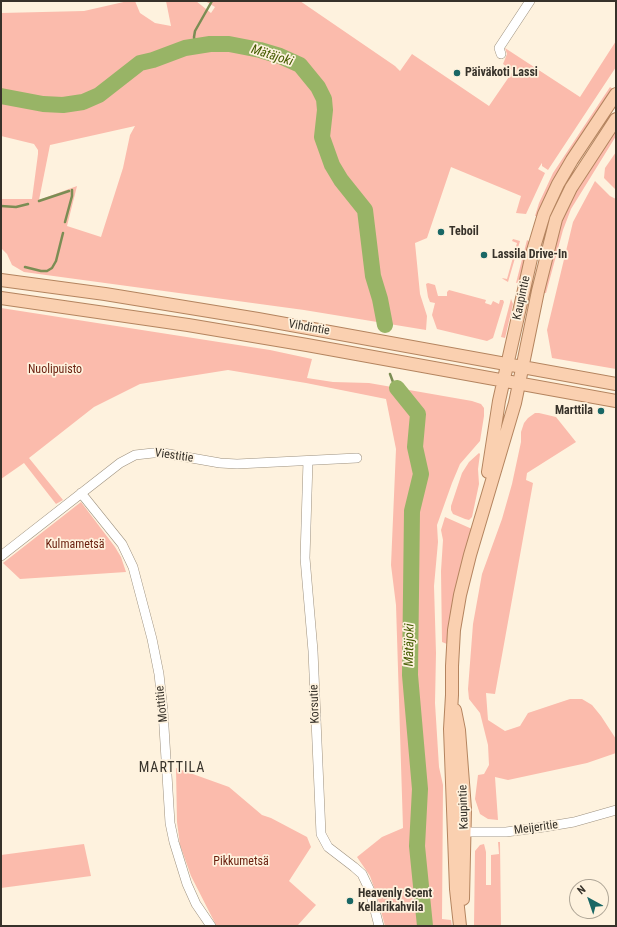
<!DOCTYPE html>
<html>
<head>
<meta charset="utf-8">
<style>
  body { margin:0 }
  #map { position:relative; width:617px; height:927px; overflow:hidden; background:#fef2de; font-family:"Roboto Condensed",sans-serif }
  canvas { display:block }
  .frame { position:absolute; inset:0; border:2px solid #37322a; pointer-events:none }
  .north { position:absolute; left:569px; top:879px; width:40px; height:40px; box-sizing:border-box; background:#fef2de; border:1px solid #aea596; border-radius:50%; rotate:320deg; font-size:11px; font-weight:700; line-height:16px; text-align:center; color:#37322a }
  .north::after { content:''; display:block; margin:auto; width:14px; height:18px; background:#196765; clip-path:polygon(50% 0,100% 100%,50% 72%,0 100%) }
</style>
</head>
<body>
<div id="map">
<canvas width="617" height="927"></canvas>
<div class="frame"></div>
<div class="north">N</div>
</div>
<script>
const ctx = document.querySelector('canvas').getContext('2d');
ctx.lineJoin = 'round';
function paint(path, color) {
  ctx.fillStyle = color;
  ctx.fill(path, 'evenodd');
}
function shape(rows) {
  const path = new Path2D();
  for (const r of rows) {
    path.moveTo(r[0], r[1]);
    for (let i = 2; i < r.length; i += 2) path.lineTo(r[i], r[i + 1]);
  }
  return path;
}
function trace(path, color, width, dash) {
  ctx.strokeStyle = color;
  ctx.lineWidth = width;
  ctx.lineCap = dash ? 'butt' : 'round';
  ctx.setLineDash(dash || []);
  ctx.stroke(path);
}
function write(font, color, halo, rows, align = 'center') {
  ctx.font = font + ' "Roboto Condensed",sans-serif';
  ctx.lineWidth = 3.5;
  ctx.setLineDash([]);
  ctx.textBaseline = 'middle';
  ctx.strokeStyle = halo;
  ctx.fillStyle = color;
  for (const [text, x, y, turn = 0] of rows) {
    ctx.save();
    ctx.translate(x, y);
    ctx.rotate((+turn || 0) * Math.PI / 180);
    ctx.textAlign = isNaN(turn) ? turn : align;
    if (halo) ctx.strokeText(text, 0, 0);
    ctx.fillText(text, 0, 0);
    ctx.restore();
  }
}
const green = shape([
  [128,1,135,1,140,13,155,23,171,26,166,1,196,1,211,13,215,7,205,1,300,1,395,66,400,71,412,54,489,106,513,71,503,64,507,54,505,48,580,97,616,41,616,67,548,170,542,166,542,163,538,169,545,173,526,214,516,213,521,196,451,167,427,238,415,243,420,294,427,316,426,330,304,310,24,272,12,265,7,254,1,248,1,199,32,199,38,154,38,150,34,144,1,136,1,13,84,11],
  [135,126,130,135,123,168,101,237,67,226,77,186,39,200,50,145],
  [610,87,613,89,567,158,537,216,535,216,539,203,553,173],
  [616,126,616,136,571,209,563,230,546,293,544,293,547,269,554,240,566,206],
  [616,152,616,190,604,178,605,168],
  [595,181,610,196,616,199,616,369,552,358,547,330,573,222],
  [513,239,520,241,508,282,503,279,502,278,507,279,517,243,512,241],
  [527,240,530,242,521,279,519,282,516,283],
  [428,283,435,285,438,296,447,296,447,292,449,290,486,300,485,303,491,305,493,301,499,304,500,300,503,300,504,302,493,338,487,341,437,329,432,315,435,303,430,302,428,297,426,284],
  [511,299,513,304,505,338,501,337],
  [1,308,270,350,312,359,307,378,333,382,369,383,472,401,481,404,484,408,484,416,480,441,460,464,452,483,437,525,438,542,434,586,436,653,435,703,439,767,443,785,442,919,451,920,452,926,385,926,377,896,370,876,357,857,382,837,403,828,396,605,391,565,396,449,386,399,306,383,228,370,140,384,94,407,29,458,63,500,56,504,24,463,1,479],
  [535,413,539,413,556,417,576,442,527,473,526,480,533,483,495,694,486,693,488,720,505,731,520,726,528,713,570,699,582,699,592,705,601,716,616,739,616,753,587,763,508,780,495,777,498,820,488,819,480,814,475,799,478,775,484,774,489,765,488,745,480,713,469,699,468,689,473,624,482,574,502,519,512,484,521,442,521,432,524,423,528,418],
  [479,453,480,454,478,469,479,484,472,517,469,520,465,519,453,514,451,510,451,506,462,473,469,462],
  [81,502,115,547,121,557,126,572,20,579,3,563],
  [445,517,472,529,459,574,453,603,447,644,442,642,441,571,443,540,441,530],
  [176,768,229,787,262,815,271,818,307,837,311,847,289,881,316,905,298,925,298,926,217,926,216,925,191,876,180,845,177,822],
  [498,842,500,842,501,926,474,926,475,851,480,845,484,844,486,852,486,885,491,885,491,855,499,854],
  [84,844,91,876,1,888,1,855]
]);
const stream = shape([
  [195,46,194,37,195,31,212,1],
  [39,201,69,191],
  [1,206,16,207,28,204],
  [65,222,72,196,72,190],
  [25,267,41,271,47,271,52,268,56,261,63,233],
  [390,374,393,382,397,388]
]);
const river = shape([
  [1,96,43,104,63,105,83,102,99,95,140,63,153,60,185,48,210,44,229,44,260,50,280,56,300,65,318,87,324,99,325,110,322,137,332,165,341,180,365,210,373,276,380,299,385,325],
  [397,388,418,414,415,447,421,474,412,511,410,675,420,789,417,846,425,926]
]);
const minor = shape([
  [501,54,499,48,530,1],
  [308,461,305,558,313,651,321,834,328,847,354,867,362,874,370,891,379,926],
  [81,493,122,544,133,567,152,639,159,674,163,711,170,823,174,842,187,884,196,904,211,926],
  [1,556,120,463,135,455,153,453,163,453,220,463,237,464,357,458],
  [459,832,506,832,544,827,574,822,616,810]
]);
const major = shape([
  [1,280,105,294,258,319,616,384],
  [1,298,188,325,307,345,616,401],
  [488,472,499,401,532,254,544,214,558,184,572,160,616,94],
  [455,710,459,730,465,809,463,899],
  [460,926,456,889,450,729,452,695,452,666,454,630,460,595,470,555,515,403,538,291,556,219,571,188,616,119]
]);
const markers = [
  [457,73,4,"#196765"],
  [441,232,4,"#196765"],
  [484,255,4,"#196765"],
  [601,411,4,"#196765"],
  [350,901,4,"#196765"]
];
const poiNames = [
  ["Päiväkoti Lassi",465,73],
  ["Teboil",449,232],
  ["Lassila Drive-In",492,255],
  ["Marttila",593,411,"right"],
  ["Heavenly Scent",358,894],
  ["Kellarikahvila",358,908]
];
const streetNames = [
  ["Kaupintie",522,298,-78],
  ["Vihdintie",309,328,10],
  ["Viestitie",174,456,8],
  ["Mottitie",162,704,-96],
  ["Korsutie",315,704,-92],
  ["Kaupintie",464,807,-92],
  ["Meijeritie",536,828,-8]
];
const parkNames = [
  ["Nuolipuisto",55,370],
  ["Kulmametsä",75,545],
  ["Pikkumetsä",241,862]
];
const waterNames = [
  ["Mätäjoki",272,56,18],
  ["Mätäjoki",410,645,-89]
];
const quarterNames = [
  ["MARTTILA",172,768]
];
paint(green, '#fbbbac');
trace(stream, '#7b8d54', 2.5);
trace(river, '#98b466', 16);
trace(minor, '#9d917f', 10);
trace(major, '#b4845f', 14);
trace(minor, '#fff', 9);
trace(major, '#fad0b0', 12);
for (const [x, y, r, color] of markers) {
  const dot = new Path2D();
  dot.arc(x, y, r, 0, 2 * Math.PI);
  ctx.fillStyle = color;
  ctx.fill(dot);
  trace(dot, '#fef2de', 1.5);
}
write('bold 12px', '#37322a', '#fef2de', poiNames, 'left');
write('12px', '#37322a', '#fef2de', streetNames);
write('12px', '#691e0d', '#fef2de', parkNames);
write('italic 13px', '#445b00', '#fef2de', waterNames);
ctx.letterSpacing = '1px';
write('14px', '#37322a', '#fef2de', quarterNames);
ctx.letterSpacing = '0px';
</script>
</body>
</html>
